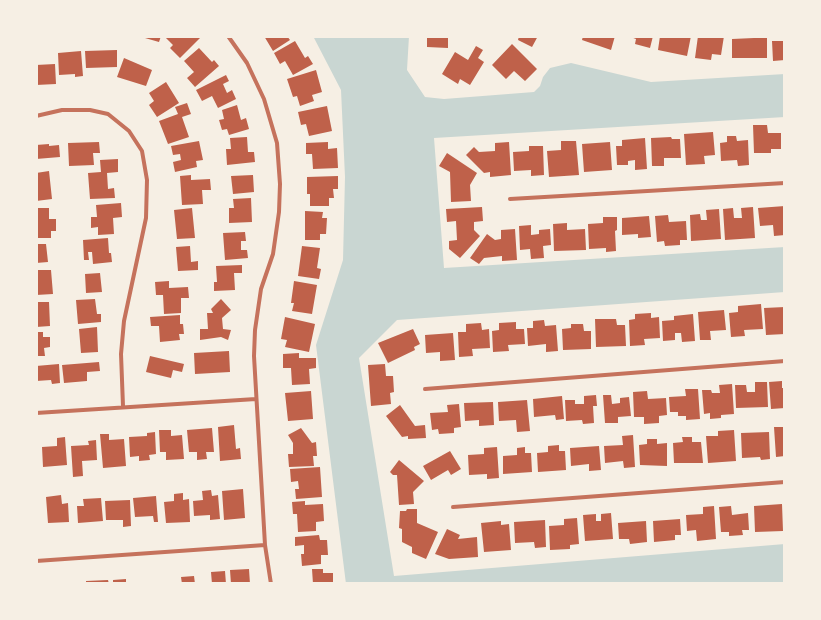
<!DOCTYPE html>
<html>
<head>
<meta charset="utf-8">
<style>
  body { margin:0 }
  #map { position:relative; width:821px; height:620px; overflow:hidden; background:#f6efe4; font-family:"Varela Round",sans-serif }
  canvas { display:block }
  .frame { position:absolute; inset:0; border:38px solid #f6efe4; pointer-events:none }
</style>
</head>
<body>
<div id="map">
<canvas width="821" height="620"></canvas>
<div class="frame"></div>
</div>
<script>
const ctx = document.querySelector('canvas').getContext('2d');
ctx.lineJoin = 'round';
function paint(path, color) {
  ctx.fillStyle = color;
  ctx.fill(path, 'evenodd');
}
function shape(rows) {
  const path = new Path2D();
  for (const r of rows) {
    path.moveTo(r[0], r[1]);
    for (let i = 2; i < r.length; i += 2) path.lineTo(r[i], r[i + 1]);
  }
  return path;
}
function trace(path, color, width, dash) {
  ctx.strokeStyle = color;
  ctx.lineWidth = width;
  ctx.lineCap = dash ? 'butt' : 'round';
  ctx.setLineDash(dash || []);
  ctx.stroke(path);
}
const water = shape([
  [313,36,409,36,407,70,425,97,444,99,534,92,540,86,543,77,550,68,571,63,651,82,785,74,785,117,434,138,444,268,785,247,785,292,397,320,359,358,394,576,785,544,785,582,761,584,346,584,316,345,343,260,345,177,341,90]
]);
const building = shape([
  [138,36,161,36,159,42],
  [164,36,198,36,200,38,180,58,170,48,173,45],
  [264,36,287,36,290,40,273,51],
  [427,36,448,36,448,48,427,47],
  [519,36,538,36,532,47,518,40],
  [583,36,615,36,611,50,582,40],
  [628,36,653,36,650,48,635,44,636,39],
  [660,36,691,36,687,56,658,50],
  [698,36,724,36,721,55,712,54,711,60,695,58],
  [754,36,767,36,767,58,732,58,732,39,754,38],
  [295,41,305,58,308,56,313,64,293,75,285,61,280,64,274,53],
  [772,41,785,41,785,60,773,61],
  [512,44,537,69,525,81,514,71,506,79,492,65],
  [476,46,483,50,478,58,484,62,470,85,460,79,458,84,442,74,455,52,468,60],
  [199,48,212,62,214,60,219,66,195,87,187,78,194,72,184,61],
  [117,50,117,67,86,68,85,51],
  [81,51,83,76,75,77,75,74,59,75,58,53],
  [124,58,152,70,146,86,117,77],
  [55,64,56,84,36,85,36,65],
  [316,70,322,92,312,95,314,101,300,106,297,96,293,97,287,79],
  [226,75,229,81,223,84,227,93,232,90,236,99,218,108,212,96,202,101,196,90],
  [166,82,179,103,157,117,149,105,154,101,149,93],
  [187,103,191,114,182,117,189,137,168,144,159,121,178,114,175,107],
  [237,105,241,120,246,118,249,129,229,135,227,129,222,130,219,120,224,119,222,110],
  [327,106,332,131,309,136,306,124,301,125,298,112],
  [753,125,767,125,768,133,781,133,781,149,771,149,771,153,754,153],
  [713,132,715,155,704,156,705,164,686,165,684,134],
  [727,136,736,136,737,141,748,140,749,165,738,166,737,160,721,161,720,143,727,142],
  [247,137,248,152,254,152,255,162,227,165,226,149,231,149,230,138],
  [671,137,672,139,680,139,681,158,664,158,664,166,652,166,651,138],
  [645,138,647,169,635,170,635,160,628,161,628,165,617,165,616,146,622,146,622,140],
  [199,141,203,160,196,161,197,167,175,172,173,162,181,160,180,154,173,155,171,146],
  [561,141,576,141,579,175,549,177,547,151,561,150],
  [99,142,100,153,93,153,94,165,69,166,68,143],
  [328,142,328,149,337,148,338,168,313,169,312,154,306,154,306,143],
  [509,142,511,175,490,177,490,172,484,173,466,155,474,147,479,152,495,151,495,143],
  [610,142,612,170,584,172,582,144],
  [49,144,49,146,59,145,60,157,36,159,36,145],
  [529,146,543,146,544,175,531,176,531,170,514,171,513,152,529,151],
  [447,153,477,173,470,185,471,201,451,202,450,172,439,166],
  [118,159,118,172,107,173,108,189,114,188,115,198,90,199,88,173,101,172,100,160],
  [49,171,52,199,36,201,36,173],
  [191,175,191,180,210,179,211,190,202,190,203,204,182,205,180,176],
  [253,175,254,192,233,194,231,176],
  [338,176,338,189,333,189,334,198,329,198,329,206,310,206,310,194,307,194,307,177],
  [251,198,252,222,229,223,229,208,234,208,233,199],
  [121,203,122,217,113,218,114,234,98,235,98,227,91,228,91,217,97,217,96,205],
  [785,206,785,235,774,236,773,225,760,226,758,208],
  [482,207,483,221,474,222,474,230,480,236,460,258,449,249,449,241,457,240,456,221,447,222,446,209],
  [753,207,755,238,725,240,723,209,733,208,734,218,742,218,741,208],
  [36,208,49,208,49,219,56,219,56,231,51,231,51,238,36,238],
  [192,208,195,238,177,239,174,210],
  [719,209,721,239,691,241,690,215,700,214,701,220,707,220,706,210],
  [305,211,323,212,322,218,327,218,326,234,320,234,320,240,305,240],
  [668,215,669,222,686,221,687,240,680,240,680,245,665,246,664,241,657,242,655,216],
  [649,216,651,237,638,238,638,234,622,235,622,218],
  [603,217,617,217,617,230,615,231,616,251,606,252,606,248,589,249,588,224,603,223],
  [567,223,567,230,585,229,586,250,554,251,553,224],
  [531,225,531,235,539,234,539,230,550,229,551,245,543,246,544,258,531,259,530,249,520,250,519,226],
  [515,229,517,260,502,261,502,256,484,258,479,264,470,258,487,234,495,240,501,239,501,230],
  [245,232,246,241,241,241,241,250,247,250,248,258,225,260,223,233],
  [108,238,109,253,111,253,112,262,93,264,92,252,88,252,89,260,84,260,83,240],
  [36,244,46,244,48,262,36,263],
  [190,246,191,262,198,261,198,270,178,271,176,247],
  [302,246,320,248,317,268,321,269,319,279,298,276],
  [242,265,242,273,234,273,235,290,214,291,214,282,217,282,216,266],
  [36,270,51,270,53,294,36,295],
  [100,273,102,292,86,293,85,274],
  [169,281,169,288,188,287,189,298,181,298,181,313,164,314,163,295,156,295,155,282],
  [294,281,317,285,312,314,292,311,294,303,291,303],
  [95,299,97,314,101,314,101,322,78,324,76,300],
  [221,299,231,310,222,318,223,329,231,330,228,340,221,337,200,340,200,329,208,329,207,313,213,313,211,309],
  [36,302,49,302,50,326,36,327],
  [761,304,763,329,744,330,745,336,731,337,729,313,738,312,738,306],
  [785,307,785,334,766,335,764,308],
  [724,310,726,330,710,331,711,340,700,340,698,312],
  [651,313,651,318,659,317,660,338,644,339,645,345,630,346,629,320,635,319,635,314],
  [693,314,695,341,682,342,681,333,675,333,675,340,663,341,662,321,674,320,674,316],
  [180,315,180,324,183,324,184,334,179,334,180,340,160,342,159,326,151,326,150,317],
  [285,317,315,324,309,352,285,347,287,340,281,339],
  [595,319,616,319,617,325,625,325,626,346,596,347],
  [544,320,545,326,556,325,558,351,546,352,546,344,528,346,527,328,533,328,533,321],
  [516,322,516,329,524,329,525,344,508,345,509,351,493,352,492,331,499,330,499,323],
  [481,323,482,330,489,329,490,348,472,349,473,356,459,357,458,332,466,332,466,324],
  [571,324,583,324,584,331,591,331,591,349,563,350,562,329,571,328],
  [97,327,98,352,81,353,79,329],
  [413,329,420,344,414,347,415,350,388,363,378,343],
  [36,332,43,332,43,337,50,337,50,347,44,348,45,356,36,356],
  [453,333,455,360,440,361,440,352,426,353,425,335],
  [229,351,230,372,195,374,194,353],
  [299,353,299,358,316,358,316,368,309,369,310,384,292,385,291,368,283,368,283,354],
  [150,356,184,364,182,372,173,370,171,378,146,372],
  [99,362,100,371,87,372,87,381,64,383,62,365],
  [59,364,60,383,52,384,51,380,36,381,36,366],
  [385,364,386,376,393,376,394,392,390,393,391,404,371,406,368,365],
  [782,381,782,388,785,388,785,408,771,409,769,382],
  [755,382,767,382,768,407,736,408,735,385,746,385,747,392,755,392],
  [732,384,734,414,721,415,721,418,710,419,710,413,704,414,702,390,711,390,712,393,720,393,719,385],
  [685,389,698,389,700,419,686,420,686,416,678,416,678,412,670,412,669,397,686,396],
  [311,391,313,419,288,421,285,393],
  [647,391,648,399,666,398,667,415,659,416,659,423,644,424,644,417,634,417,633,392],
  [596,395,597,406,593,406,594,423,583,424,582,420,566,421,565,400,575,400,575,404,584,404,584,396],
  [603,395,611,395,612,404,620,403,620,398,629,397,631,416,618,417,618,423,605,423],
  [562,396,564,419,556,420,555,415,534,417,533,399],
  [527,400,530,431,517,432,516,420,499,421,498,402],
  [493,402,494,425,479,426,479,420,465,421,464,403],
  [459,404,461,427,454,428,454,433,439,434,438,429,432,430,430,413,448,412,447,405],
  [400,405,415,426,425,425,426,438,408,439,408,436,402,437,386,416],
  [234,425,236,449,240,448,241,459,220,461,218,427],
  [774,427,785,427,785,456,776,457],
  [212,428,214,452,206,452,207,459,197,460,197,452,189,452,187,430],
  [301,428,312,443,316,442,317,456,313,456,314,466,289,467,288,454,293,454,293,443,288,435],
  [159,430,171,430,171,436,182,435,184,459,166,460,166,452,160,452],
  [734,430,736,461,708,463,706,436,718,436,718,431],
  [155,432,156,454,149,455,150,460,139,461,139,456,130,457,129,437,147,436,147,433],
  [769,432,770,459,761,460,760,457,742,458,741,433],
  [100,434,109,434,109,440,124,439,126,466,103,468],
  [633,435,635,467,624,468,623,461,605,463,604,446,623,445,622,436],
  [65,437,67,465,43,467,42,447,57,446,57,438],
  [682,437,692,437,692,442,701,442,703,463,674,463,673,443,683,442],
  [647,439,657,439,657,444,667,443,667,466,640,465,639,445,647,444],
  [96,440,97,460,82,461,83,476,73,477,71,446,89,445,88,441],
  [559,445,559,451,565,451,566,470,538,472,537,453,548,452,548,446],
  [599,446,601,470,589,471,589,464,571,466,570,448],
  [497,447,499,478,487,479,487,474,469,475,468,455,484,454,484,448],
  [525,447,525,453,531,453,532,472,503,474,503,456,517,455,517,448],
  [450,451,461,469,451,475,448,470,431,480,423,466],
  [399,460,424,481,413,492,414,504,399,505,397,475,393,475,390,472],
  [320,467,322,497,296,499,295,489,299,489,298,481,291,482,290,469],
  [243,489,245,518,224,520,222,491],
  [211,490,212,496,218,495,220,519,210,520,210,515,194,516,193,501,203,500,202,491],
  [183,493,183,500,189,499,190,522,166,523,164,502,174,501,174,494],
  [61,495,62,504,68,503,69,522,48,523,46,497],
  [156,496,158,522,154,522,153,516,135,517,133,498],
  [101,498,103,521,78,523,77,506,84,506,83,499],
  [130,500,131,526,123,527,123,520,106,520,105,501],
  [305,501,305,505,323,504,324,521,316,522,316,531,298,532,297,514,293,514,292,502],
  [782,504,783,531,755,532,754,506],
  [714,506,716,539,697,541,696,530,687,531,686,515,703,514,703,507],
  [731,506,732,515,748,513,749,530,742,530,743,535,729,536,729,532,721,532,719,507],
  [407,509,417,509,417,523,438,532,426,559,412,553,412,547,402,542,402,529,399,528,400,511,406,511],
  [611,513,613,539,585,541,583,515,596,514,596,521,601,521,601,514],
  [577,518,579,544,570,545,570,549,550,550,549,526,564,525,564,519],
  [680,519,681,535,675,535,675,540,654,542,653,521],
  [545,520,546,547,535,548,534,542,515,543,514,522],
  [501,521,501,525,509,524,511,550,484,552,481,523],
  [646,521,647,542,630,544,629,539,619,539,618,523],
  [447,529,460,535,458,539,477,537,478,557,449,559,435,554],
  [319,535,320,540,327,540,328,555,321,555,321,564,302,566,301,554,304,554,304,545,295,546,295,537],
  [249,569,250,584,231,584,230,570],
  [312,569,323,569,323,573,333,573,333,584,313,584],
  [225,571,226,584,212,584,211,572],
  [194,576,195,584,182,584,181,577],
  [126,579,126,584,113,584,113,580],
  [108,580,109,584,86,584,86,581]
]);
const minor = shape([
  [228,36,247,63,264,99,277,143,280,184,279,212,273,254,261,289,255,330,254,356,265,545,271,584],
  [36,116,62,110,90,110,108,114,129,131,142,151,147,180,146,218,124,321,121,354,123,406],
  [510,199,785,183],
  [425,389,785,361],
  [36,413,256,399],
  [453,507,785,482],
  [36,561,265,545]
]);
paint(water, '#c9d6d2');
paint(building, '#bf614a');
trace(minor, '#c5725c', 4);
</script>
</body>
</html>
